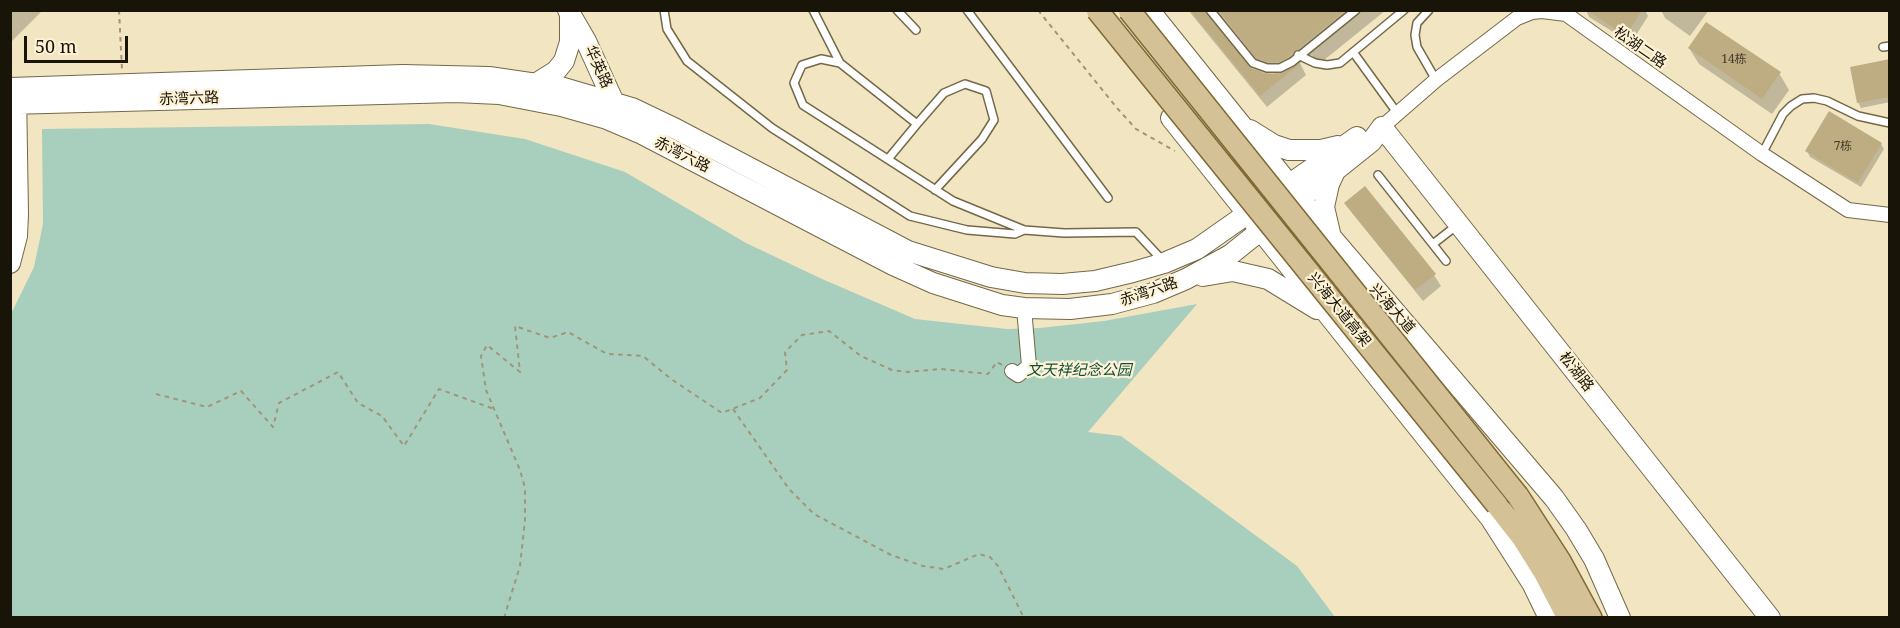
<!DOCTYPE html>
<html>
<head>
<meta charset="utf-8">
<style>
  body { margin:0 }
  #map { position:relative; width:1900px; height:628px; overflow:hidden; background:#f2e5c1; font-family:"Noto Serif",serif }
  canvas { display:block }
  .frame { position:absolute; inset:0; border:12px solid #191408; pointer-events:none }
  .scale { position:absolute; left:24px; top:36px; width:104px; height:27px; box-sizing:border-box; border:3px solid #191408; border-top:0; padding-left:8px; font-size:18px; line-height:21px; white-space:nowrap; color:#191408; -webkit-text-stroke:4px #fdf2d6; paint-order:stroke }
</style>
</head>
<body>
<div id="map">
<canvas width="1900" height="628"></canvas>
<div class="frame"></div>
<div class="scale">50 m</div>
</div>
<script>
const ctx = document.querySelector('canvas').getContext('2d');
ctx.lineJoin = 'round';
function paint(path, color) {
  ctx.fillStyle = color;
  ctx.fill(path, 'evenodd');
}
function shape(rows) {
  const path = new Path2D();
  for (const r of rows) {
    path.moveTo(r[0], r[1]);
    for (let i = 2; i < r.length; i += 2) path.lineTo(r[i], r[i + 1]);
  }
  return path;
}
function trace(path, color, width, dash) {
  ctx.strokeStyle = color;
  ctx.lineWidth = width;
  ctx.lineCap = dash ? 'butt' : 'round';
  ctx.setLineDash(dash || []);
  ctx.stroke(path);
}
function write(font, color, halo, rows, align = 'center') {
  ctx.font = font + ' "Noto Serif","Noto Sans SC",serif';
  ctx.lineWidth = 4.5;
  ctx.setLineDash([]);
  ctx.textBaseline = 'middle';
  ctx.strokeStyle = halo;
  ctx.fillStyle = color;
  for (const [text, x, y, turn = 0] of rows) {
    ctx.save();
    ctx.translate(x, y);
    ctx.rotate((+turn || 0) * Math.PI / 180);
    ctx.textAlign = isNaN(turn) ? turn : align;
    if (halo) ctx.strokeText(text, 0, 0);
    ctx.fillText(text, 0, 0);
    ctx.restore();
  }
}
const green = shape([
  [429,124,525,139,625,172,746,243,822,279,915,319,1007,329,1040,328,1104,321,1197,304,1088,432,1121,436,1297,566,1335,617,11,617,10,316,34,267,43,224,42,129]
]);
const shadow = shape([
  [10,10,43,10,10,43],
  [1188,10,1386,10,1318,65,1312,55,1301,62,1300,63,1306,75,1267,107],
  [1217,15,1223,18,1265,70,1278,75,1265,75,1250,69,1212,23,1212,18],
  [1586,10,1645,10,1648,16,1631,43,1589,17],
  [1661,10,1709,10,1690,36,1665,18],
  [1689,48,1779,73,1789,90,1772,114,1699,64],
  [1890,61,1890,102,1861,108,1858,102],
  [1881,144,1884,149,1861,187,1810,157,1807,151],
  [1346,203,1434,275,1441,286,1423,301,1353,214]
]);
const building = shape([
  [1190,10,1204,10,1251,68,1265,73,1280,74,1301,63,1260,96],
  [1218,10,1346,10,1298,49,1294,51,1289,57,1279,62,1268,62,1256,58],
  [1586,10,1642,10,1626,36],
  [1706,22,1781,72,1762,99,1688,48],
  [1890,59,1890,97,1857,103,1850,67],
  [1829,111,1882,143,1858,183,1805,151],
  [1365,186,1436,274,1415,290,1344,203]
]);
const path = shape([
  [119,10,122,69],
  [1038,10,1117,108,1136,129,1175,151],
  [156,394,207,407,241,391,273,427,279,403,338,372,358,403,382,416,404,446,439,389,494,409],
  [733,409,789,489,814,514,891,555,923,566,944,569,979,554,990,557,998,566,1024,618],
  [504,618,520,566,525,520,525,488,520,470,486,390,481,356,487,345,520,372,515,326,550,338,568,332,607,354,643,356,671,379,722,413,760,398,787,370,785,352,802,335,829,331,861,356,892,370,907,372,941,369,988,374,997,362,1002,365]
]);
const lane = shape([
  [664,10,667,29,687,61,772,128,910,216,967,230,1015,234,1024,230],
  [813,10,840,63],
  [897,10,916,30],
  [967,10,1108,198],
  [1210,10,1253,63,1267,68,1280,68,1292,62,1356,10],
  [1429,10,1417,23,1415,35,1417,47,1436,80],
  [1883,47,1890,46],
  [1353,52,1398,114],
  [1298,55,1315,63,1327,65,1340,63,1404,10],
  [1762,154,1783,114,1791,106,1802,99,1814,98,1827,101,1858,116,1890,123],
  [888,159,917,124],
  [1378,175,1446,261],
  [935,190,982,139,994,120,986,91,965,84,944,93,917,124,840,63,821,59,802,65,794,83,803,105,953,201,1024,230,1064,233,1136,232,1163,261],
  [1433,244,1456,226]
]);
const street = shape([
  [1382,127,1436,80,1517,18,1532,12,1542,11,1566,14,1762,154,1848,210,1890,215],
  [1012,371,1018,375,1029,366,1024,308]
]);
const secondary = shape([
  [568,10,586,41,616,107],
  [1149,10,1332,238,1554,498,1576,529,1594,559,1620,618],
  [537,83,556,71,564,61,570,42,570,13],
  [10,88,403,75,489,77,564,88,632,108,676,129,908,251,991,277,1025,283,1062,284,1095,281,1133,272,1164,263,1197,249,1357,137],
  [10,104,456,92,499,94,561,106,607,119,640,133,893,265,933,283,1002,305,1024,308,1070,309,1112,304,1153,293,1186,279,1230,255,1371,142,1382,127],
  [1171,118,1491,519,1532,583,1549,618],
  [1382,127,1770,618],
  [1250,130,1274,145,1289,150,1321,150,1338,146],
  [1330,233,1324,207,1329,184,1336,169],
  [10,263,17,236,18,214,16,91],
  [1203,276,1233,271,1268,279,1317,309]
]);
const primary = shape([
  [1518,496,1560,561,1591,618],
  [1497,505,1522,537,1544,572,1568,618]
]);
const primaryBridge = shape([
  [1097,10,1497,505],
  [1129,10,1518,496]
]);
const numberNames = [
  ["14栋",1734,60],
  ["7栋",1843,147]
];
const streetNames = [
  ["松湖二路",1640,48,35],
  ["华英路",598,67,66],
  ["赤湾六路",189,99,-2],
  ["赤湾六路",682,155,27],
  ["赤湾六路",1149,292,-19],
  ["兴海大道",1392,309,49],
  ["兴海大道高架",1339,310,51],
  ["松湖路",1576,372,52]
];
const parkNames = [
  ["文天祥纪念公园",1079,371]
];
paint(green, '#a8cfbd');
paint(shadow, '#0003');
paint(building, '#bead82');
trace(lane, '#746848', 10);
trace(street, '#746848', 16);
trace(secondary, '#746848', 22);
trace(primary, '#806a36', 24);
trace(path, '#9f957a', 2, [4.5, 4.5]);
trace(lane, '#fff', 7);
trace(street, '#fff', 14);
trace(secondary, '#fff', 20);
trace(primary, '#d4c195', 21);
trace(primaryBridge, '#806a36', 24, []);
trace(primaryBridge, '#d4c195', 21);
write('12px', '#423a26', null, numberNames);
write('15px', '#191408', '#fdf2d6', streetNames);
write('italic 15px', '#114f39', '#fdf2d6', parkNames);
</script>
</body>
</html>
